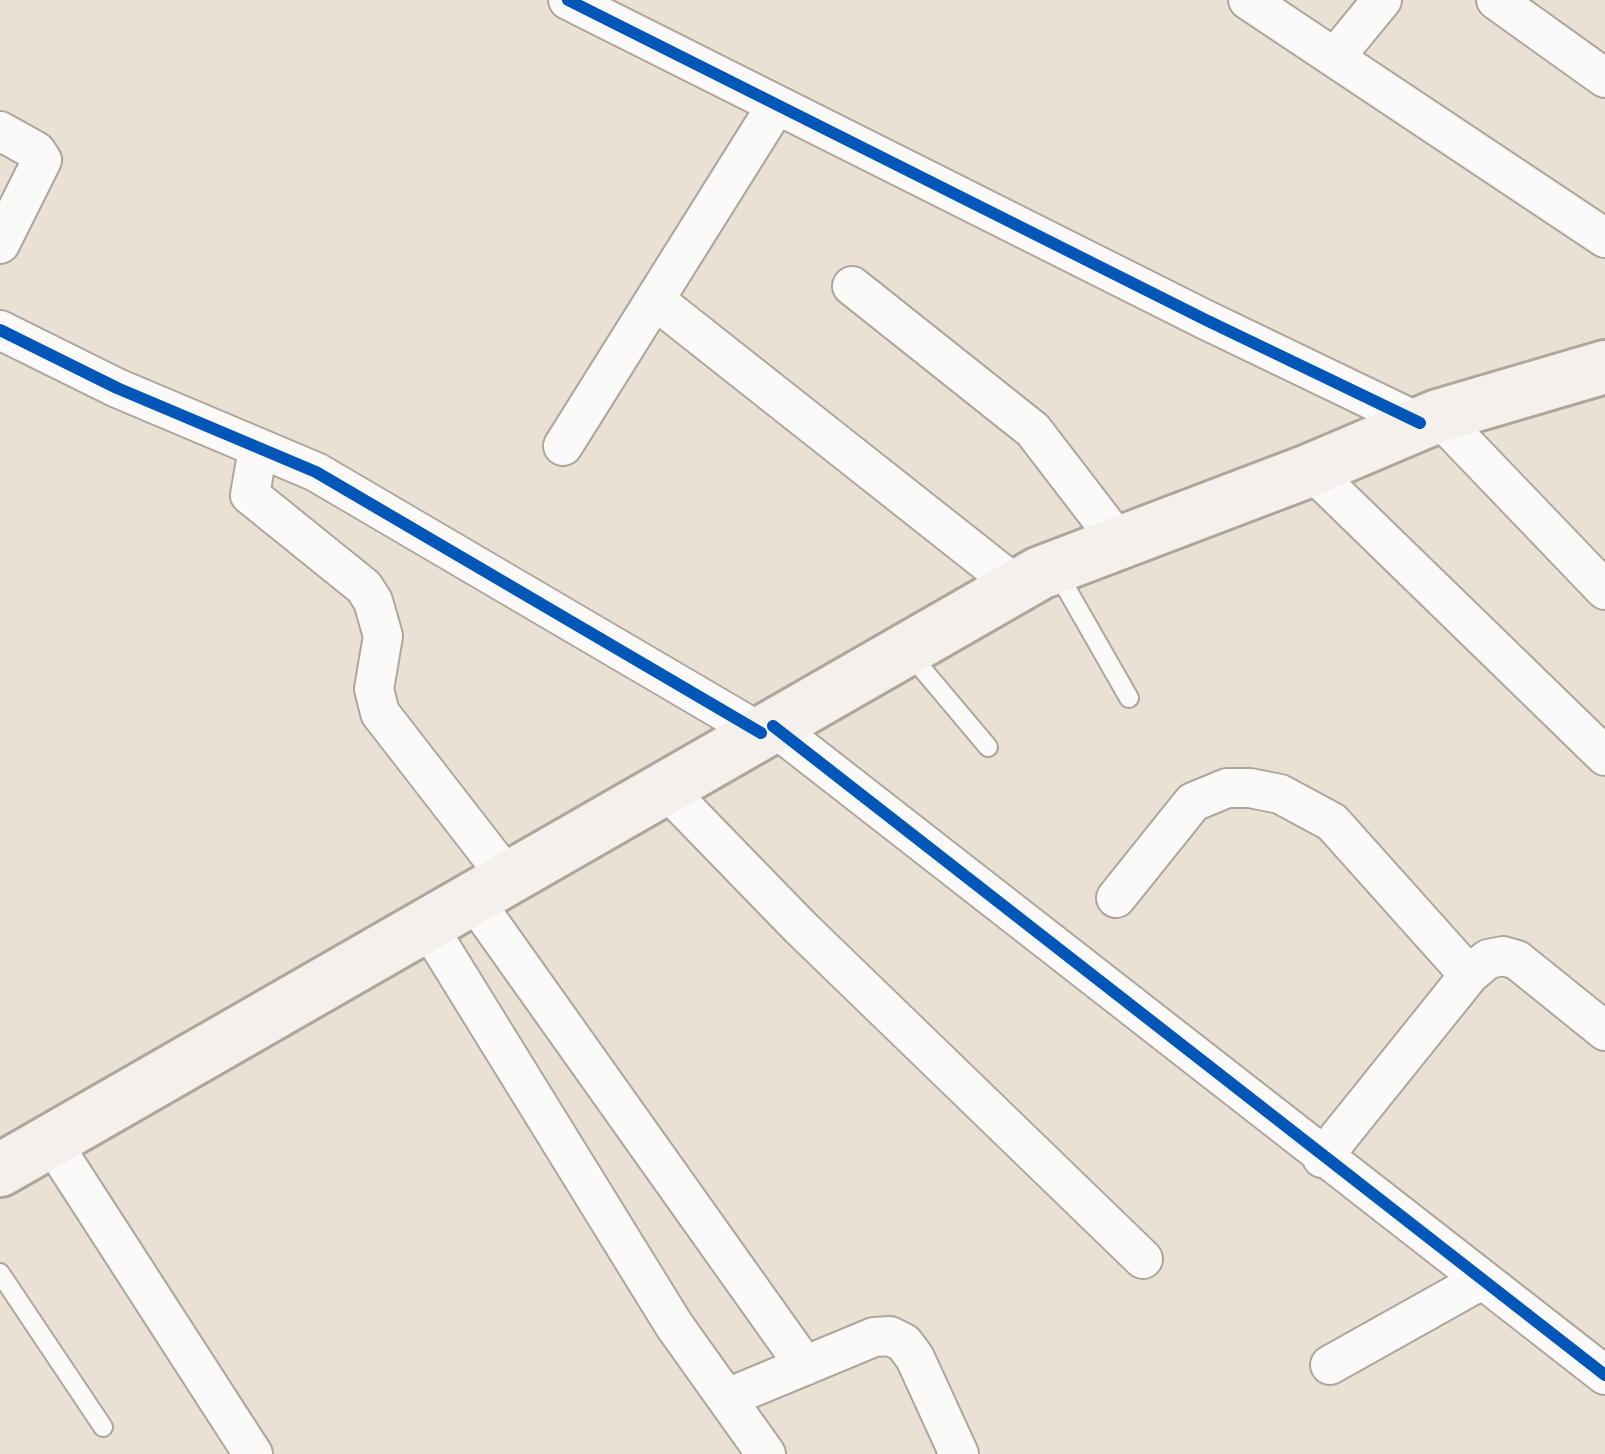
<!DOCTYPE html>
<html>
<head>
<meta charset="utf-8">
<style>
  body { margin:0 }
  canvas { display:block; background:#eae1d4 }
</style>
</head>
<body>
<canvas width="1605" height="1454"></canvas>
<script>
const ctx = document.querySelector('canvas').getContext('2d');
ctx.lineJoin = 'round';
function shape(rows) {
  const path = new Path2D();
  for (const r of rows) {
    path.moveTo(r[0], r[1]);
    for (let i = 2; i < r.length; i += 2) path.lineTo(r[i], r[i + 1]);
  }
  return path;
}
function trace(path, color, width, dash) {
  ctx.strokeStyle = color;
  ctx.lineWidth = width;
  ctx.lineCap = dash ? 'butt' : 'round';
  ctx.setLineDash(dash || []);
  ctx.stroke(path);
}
const lane = shape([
  [1057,572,1129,698],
  [908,652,988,747],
  [0,1273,103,1427]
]);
const street = shape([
  [568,0,1206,320,1420,423],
  [1248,0,1605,238],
  [1496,0,1605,78],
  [1336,56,1382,0],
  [0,131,36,151,42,160,0,244],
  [852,286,1033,430,1119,542],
  [655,300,1017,586],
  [0,330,117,388,316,472,761,733],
  [1438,416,1605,590],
  [563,446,776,106],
  [258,449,250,495,364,587,373,601,383,636,374,689,380,713,508,878],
  [1311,470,1605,756],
  [773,726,1605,1375],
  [665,788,800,927,1143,1259],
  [1116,898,1193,802,1227,788,1250,788,1280,794,1332,822,1469,975],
  [473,899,805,1366],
  [427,925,674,1325,766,1454],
  [51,1141,253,1454],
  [1322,1158,1469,975,1488,959,1503,956,1517,960,1605,1031],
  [1330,1365,1480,1281],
  [727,1398,874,1337,890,1336,904,1343,915,1358,959,1454]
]);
const secondary = shape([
  [0,1170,1040,573,1311,470,1438,416,1605,367]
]);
const cycleway = shape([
  [568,0,1206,320,1420,423],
  [0,330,117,388,316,472,761,733],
  [773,726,1605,1375]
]);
trace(lane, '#ada69b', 22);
trace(street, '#ada69b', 42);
trace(secondary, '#ada69b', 58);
trace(lane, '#fcfaf9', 18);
trace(street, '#fcfaf9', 38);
trace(secondary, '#f4f0eb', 52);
trace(cycleway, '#0057b8', 12);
</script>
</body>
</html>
